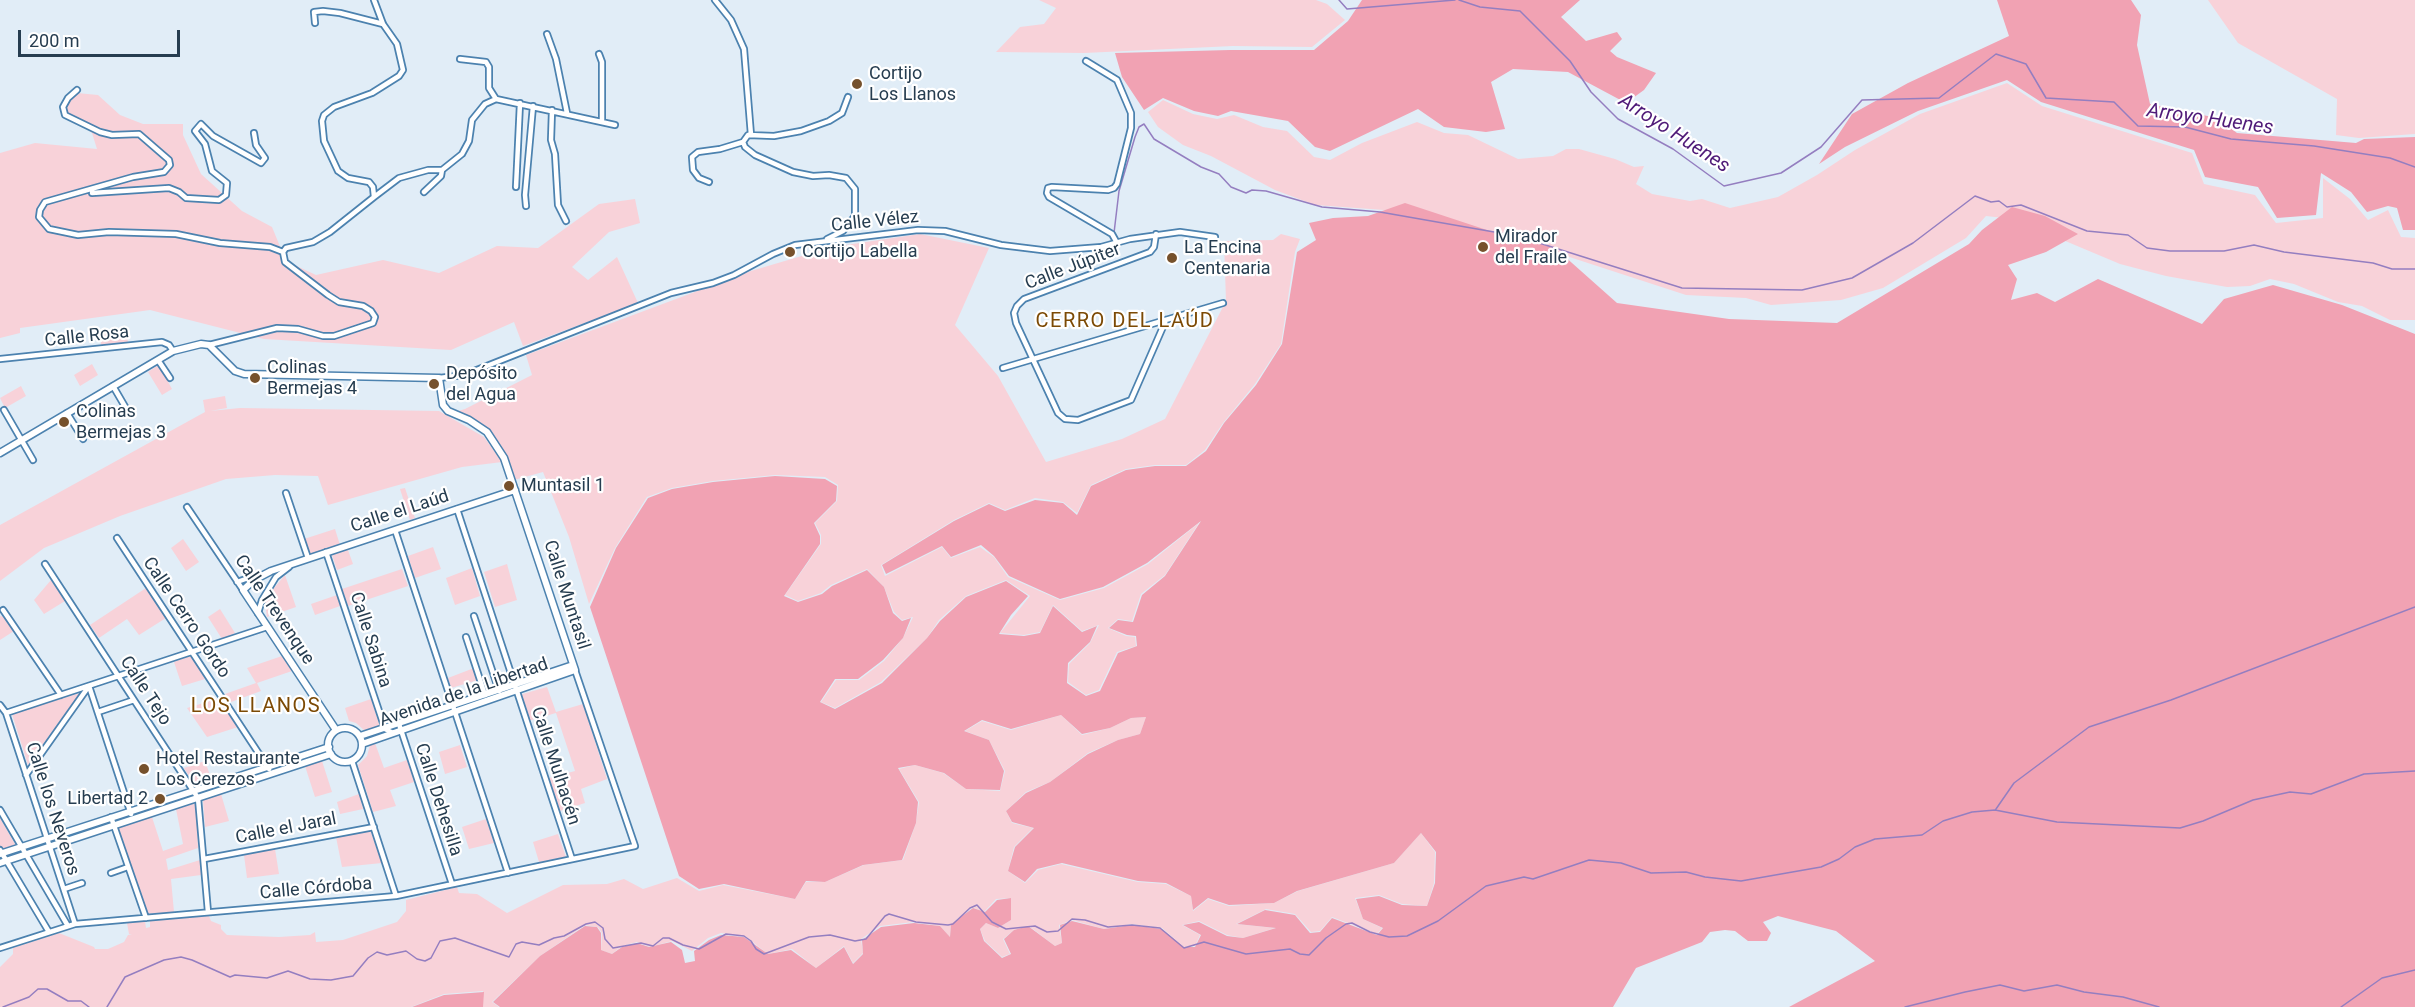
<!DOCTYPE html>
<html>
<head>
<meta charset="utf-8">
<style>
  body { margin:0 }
  #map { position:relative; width:2415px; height:1007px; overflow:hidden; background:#e1edf7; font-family:Roboto,sans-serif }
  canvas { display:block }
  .scale { position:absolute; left:18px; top:30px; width:162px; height:27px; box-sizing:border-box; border:3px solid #263d50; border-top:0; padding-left:8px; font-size:18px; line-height:21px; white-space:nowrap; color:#263d50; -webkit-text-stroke:4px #fff; paint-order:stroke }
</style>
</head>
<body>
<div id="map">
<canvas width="2415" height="1007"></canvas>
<div class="scale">200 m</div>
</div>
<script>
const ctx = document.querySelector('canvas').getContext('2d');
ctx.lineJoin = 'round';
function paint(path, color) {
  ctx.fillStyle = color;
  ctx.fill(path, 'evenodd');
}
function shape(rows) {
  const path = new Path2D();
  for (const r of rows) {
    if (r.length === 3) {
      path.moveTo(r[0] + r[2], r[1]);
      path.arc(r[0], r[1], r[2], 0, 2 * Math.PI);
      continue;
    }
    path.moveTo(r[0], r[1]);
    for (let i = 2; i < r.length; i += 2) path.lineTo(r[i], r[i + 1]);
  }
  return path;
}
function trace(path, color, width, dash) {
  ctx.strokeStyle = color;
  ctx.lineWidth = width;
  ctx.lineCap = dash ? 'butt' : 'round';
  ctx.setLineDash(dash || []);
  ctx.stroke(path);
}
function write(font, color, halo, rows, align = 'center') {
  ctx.font = font + ' Roboto,sans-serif';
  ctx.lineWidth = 4.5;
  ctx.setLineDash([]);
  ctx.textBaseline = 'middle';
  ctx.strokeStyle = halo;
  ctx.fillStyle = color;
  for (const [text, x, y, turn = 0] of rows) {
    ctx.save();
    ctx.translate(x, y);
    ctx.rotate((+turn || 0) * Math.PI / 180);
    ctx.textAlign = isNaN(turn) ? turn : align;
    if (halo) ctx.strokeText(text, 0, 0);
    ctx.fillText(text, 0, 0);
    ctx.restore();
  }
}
const green = shape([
  [1039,0,1316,0,1327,4,1345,20,1312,47,1233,46,1084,53,996,52,1020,27,1044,24,1056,8],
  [2208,0,2415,0,2415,134,2359,138,2336,135,2337,99,2238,43],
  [2007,83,2042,106,2192,153,2204,184,2255,195,2276,223,2323,218,2323,178,2350,199,2368,220,2388,210,2401,237,2415,238,2415,320,2390,320,2362,306,2338,302,2294,284,2270,279,2250,286,2227,287,2166,276,2120,264,2013,219,1986,216,1966,238,1883,288,1841,300,1771,305,1746,298,1686,295,1548,250,1398,211,1315,205,1275,190,1211,156,1183,145,1158,127,1148,112,1163,100,1193,114,1217,119,1234,115,1263,127,1287,131,1314,157,1330,160,1362,143,1417,122,1444,133,1468,135,1518,159,1553,156,1566,149,1579,149,1615,159,1634,167,1644,166,1636,184,1652,194,1690,201,1702,199,1730,208,1778,197,1817,175,1855,150,1920,114],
  [77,93,98,95,120,115,143,124,183,124,183,135,201,174,242,211,272,227,286,261,316,275,383,260,439,273,497,246,538,248,599,204,635,199,640,223,609,232,572,267,588,280,617,257,638,303,523,346,514,322,451,350,264,339,150,310,20,328,20,333,0,338,0,153,35,143,97,149,92,133,84,126,64,117,63,101],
  [920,234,989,248,955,325,998,376,1046,462,1122,439,1165,419,1226,301,1224,241,1273,240,1281,234,1300,239,1295,252,1281,344,1255,384,1223,423,1205,450,1186,465,1155,465,1126,469,1091,485,1077,513,1063,502,1035,498,1005,510,989,503,954,520,881,565,885,576,942,547,951,558,980,547,994,557,1008,577,1060,600,1104,588,1148,564,1199,523,1165,575,1141,594,1132,621,1118,619,1108,628,1126,636,1135,637,1136,646,1117,652,1099,690,1086,695,1068,682,1069,664,1090,643,1099,625,1082,631,1053,605,1040,632,1024,635,1000,633,1030,596,1006,580,966,596,939,620,927,638,881,682,835,708,821,702,836,680,859,680,884,661,903,638,913,617,902,620,894,612,884,587,867,569,831,585,821,593,798,601,785,595,821,544,821,535,815,523,837,501,838,485,825,477,775,475,713,481,672,488,647,497,615,548,589,604,569,537,543,472,514,480,508,459,487,429,477,421,455,412,465,409,532,375,526,355,751,271,832,247],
  [126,328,128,343,101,346,100,332],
  [92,364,98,375,80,386,74,375],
  [157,366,160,367,172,389,162,395,148,372],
  [21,386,26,396,5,408,0,398],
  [225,396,227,408,210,411,240,408,439,411,484,437,502,462,462,467,328,505,318,476,275,475,226,479,120,516,44,548,0,581,0,525,205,412,203,400],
  [405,488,415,518,410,520,400,489],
  [335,529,340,545,309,555,304,539],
  [183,539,199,562,186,571,171,548],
  [433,547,441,569,415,578,408,556],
  [348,550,353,564,337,570,332,555],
  [507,564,517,600,495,607,484,572],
  [472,568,480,596,455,605,446,578],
  [402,569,408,586,348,606,342,589],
  [285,575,296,607,267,617,265,603,269,594],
  [51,580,65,601,44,614,34,600],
  [146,588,166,618,139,635,127,619,99,638,90,625],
  [337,595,340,606,315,615,311,604],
  [220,609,235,633,222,639,208,617],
  [0,616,5,617,14,631,0,640],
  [192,655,205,679,182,686,174,662],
  [282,656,292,671,257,683,261,691,231,702,225,694,256,683,247,668],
  [474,668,478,680,451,688,448,678],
  [547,687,556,712,583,704,607,779,581,789,585,803,560,811,549,778,575,771,556,713,528,721,519,695],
  [80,693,28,765,12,714],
  [220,698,238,727,207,737,187,708],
  [371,699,380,727,365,731,356,723,349,721,345,708],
  [1061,715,1082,735,1110,728,1131,718,1146,717,1140,734,1118,740,1088,753,1050,782,1026,792,1006,811,1012,823,1033,828,1014,847,1008,871,1025,883,1038,870,1061,864,1138,882,1166,884,1191,896,1193,911,1208,899,1229,906,1274,903,1298,891,1394,863,1421,833,1435,852,1434,883,1427,906,1402,904,1379,895,1355,898,1363,919,1382,928,1377,934,1332,917,1320,931,1311,932,1295,914,1266,909,1236,924,1275,928,1243,938,1227,935,1199,921,1182,925,1200,935,1195,946,1184,947,1162,928,1131,924,1104,929,1072,920,1059,925,1062,943,1055,946,1029,926,1014,930,1003,939,1010,954,1002,957,985,941,980,929,986,923,998,928,1011,920,1011,898,996,899,984,912,972,907,951,924,950,937,940,926,913,922,880,926,861,939,863,953,853,963,844,946,816,968,792,949,768,954,745,936,721,933,708,938,692,951,672,941,650,947,637,942,622,946,612,954,601,950,602,933,598,927,585,925,540,956,492,1002,499,1007,483,1007,483,991,444,994,411,1007,0,1007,0,967,13,954,13,948,59,933,94,947,95,949,108,949,124,942,128,935,132,934,129,934,127,923,145,921,146,928,150,927,150,921,209,916,211,921,221,925,221,929,227,935,279,937,310,935,315,932,316,942,343,940,397,922,406,911,406,900,457,887,459,893,477,894,507,913,563,885,607,884,624,879,643,889,677,878,699,891,723,885,795,899,806,882,825,882,864,865,903,860,916,823,919,802,899,769,915,765,943,773,966,789,1000,791,1005,771,989,740,965,731,982,721,1011,730],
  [375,743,384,768,407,760,414,782,390,790,396,806,373,812,358,765,367,756,370,745],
  [460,745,467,767,445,774,439,752],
  [205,761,212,781,196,787,184,768],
  [322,761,332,792,315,797,305,766],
  [221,794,229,821,205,827,203,800],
  [359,794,363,809,340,814,337,802],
  [196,803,198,848,166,859,168,870,200,860,201,875,171,879,174,912,147,914,118,828,152,817,163,851,183,844,176,809],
  [0,818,16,846,2,851,0,846],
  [486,819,494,843,469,849,462,827],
  [370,830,382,863,342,867,336,837],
  [558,834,566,857,539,862,533,842],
  [275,849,279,874,247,878,244,855]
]);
const forest = shape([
  [1362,0,1580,0,1561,17,1586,41,1617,32,1622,39,1610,51,1617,57,1656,73,1644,90,1626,103,1568,72,1513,69,1491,82,1505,129,1486,132,1444,127,1418,109,1330,151,1315,147,1288,121,1231,111,1218,116,1194,111,1163,98,1144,110,1122,77,1115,53,1230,50,1314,50,1348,21],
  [1997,0,2131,0,2141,15,2137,45,2150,104,2217,118,2237,133,2356,143,2364,139,2415,137,2415,230,2403,230,2397,208,2388,206,2367,212,2351,192,2321,173,2316,215,2277,218,2258,187,2205,177,2194,150,2041,102,2007,80,1918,111,1845,147,1819,164,1852,114,1908,83,2009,36],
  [1405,203,1502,235,1554,247,1617,303,1729,319,1837,323,1969,244,1982,230,2012,207,2045,216,2078,234,2046,252,2008,265,2017,279,2011,300,2037,293,2055,302,2098,279,2202,324,2224,299,2273,285,2342,305,2415,334,2415,1007,1789,1007,1875,961,1836,931,1778,916,1763,922,1771,933,1767,941,1748,941,1735,931,1725,930,1710,932,1702,942,1636,968,1613,1007,500,1007,493,1002,540,956,585,926,597,927,601,933,601,950,612,954,622,947,637,943,649,947,671,942,682,950,685,963,695,961,694,951,709,940,721,935,744,937,768,954,791,950,816,968,844,947,853,964,863,954,862,940,881,927,914,923,940,926,950,937,951,924,973,908,985,912,997,900,1011,898,1011,920,998,928,986,923,980,929,984,941,1002,958,1011,954,1004,939,1014,930,1028,926,1055,946,1062,943,1060,925,1072,921,1104,929,1131,925,1162,929,1184,947,1195,947,1201,935,1183,925,1199,922,1227,936,1243,938,1276,928,1237,924,1265,910,1295,915,1310,933,1320,932,1332,918,1377,935,1383,928,1363,919,1356,899,1379,896,1402,905,1427,906,1435,883,1436,852,1421,833,1394,863,1297,891,1274,903,1229,905,1208,898,1193,910,1191,896,1166,883,1138,881,1062,863,1037,869,1025,882,1008,871,1015,847,1034,828,1012,822,1006,811,1026,793,1050,782,1088,754,1118,740,1140,734,1146,717,1131,718,1110,728,1082,734,1061,715,1011,729,982,720,964,731,989,740,1004,771,1000,790,966,789,944,773,915,765,898,768,918,802,916,823,902,860,863,865,825,882,806,881,795,899,724,884,699,889,679,876,590,607,616,548,648,498,672,489,713,482,775,476,825,479,837,486,836,501,814,523,820,536,820,544,784,596,798,602,822,594,832,586,867,570,884,587,893,613,902,621,911,618,903,638,883,660,858,679,835,679,820,702,835,709,882,683,927,638,940,621,966,597,1006,581,1028,596,1011,615,999,634,1024,636,1040,633,1053,606,1082,632,1097,626,1090,642,1068,663,1067,683,1086,696,1100,691,1118,653,1137,646,1136,636,1127,635,1109,628,1118,620,1133,622,1142,595,1165,576,1201,521,1147,563,1103,587,1060,599,1009,576,994,556,981,545,951,557,942,546,886,574,882,565,954,521,989,504,1005,511,1035,500,1063,503,1077,515,1091,486,1126,470,1155,466,1186,466,1206,451,1224,423,1256,385,1282,344,1297,252,1316,240,1309,223,1333,218,1368,216],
  [484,992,483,1007,412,1007,444,995]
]);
const stream = shape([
  [1339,0,1347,9,1455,0],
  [1459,0,1480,7,1520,11,1570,61,1591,92,1618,119,1673,149,1724,186,1781,173,1821,147,1862,100,1939,98,1996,54,2026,64,2046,98,2114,102,2138,126,2185,127,2231,139,2314,146,2390,158,2415,167],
  [1114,233,1119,191,1135,137,1139,127,1144,124,1154,139,1201,167,1219,174,1231,187,1246,193,1252,190,1266,191,1322,207,1380,212,1517,236,1682,288,1802,290,1852,278,1913,243,1975,196,1991,202,1999,201,2007,207,2021,205,2087,231,2128,235,2147,248,2170,251,2224,251,2254,245,2284,252,2373,263,2392,269,2415,269],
  [1996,809,2014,783,2089,727,2171,700,2415,607],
  [3,1007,29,997,38,989,47,989,68,1001,81,1001,89,1007],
  [107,1007,125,977,164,960,181,957,192,960,230,977,235,975,267,978,288,971,310,979,331,980,353,976,368,958,377,952,387,955,406,951,417,959,425,961,431,958,440,941,455,938,509,957,516,944,522,942,539,945,554,938,564,936,586,924,595,922,603,928,605,939,613,948,641,943,653,946,663,938,669,938,683,945,699,949,726,934,744,936,751,941,756,949,764,954,809,937,830,935,855,941,866,939,885,916,889,914,916,922,948,925,953,924,970,908,977,905,992,922,1006,929,1035,926,1047,932,1058,931,1072,919,1085,920,1108,927,1132,925,1160,928,1184,948,1204,942,1246,954,1290,949,1300,954,1309,955,1326,938,1346,924,1352,923,1370,932,1389,937,1407,936,1438,921,1486,886,1524,877,1533,879,1589,860,1621,863,1651,873,1686,872,1705,877,1741,881,1821,867,1839,859,1855,847,1875,839,1922,835,1943,821,1972,812,1995,810,2057,822,2180,828,2203,821,2253,800,2290,792,2311,794,2364,774,2415,771],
  [1905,1007,1965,992,2000,985,2024,991,2057,985,2084,992,2123,997,2159,1007],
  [2341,1007,2382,978,2415,970]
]);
const street = shape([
  [715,0,731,20,744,49,751,135],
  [315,23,314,12,323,11,340,13,383,24],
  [547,34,556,59,567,113],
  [599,54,602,62,602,122],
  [460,59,486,62,489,67,489,88,496,99],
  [1086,61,1117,80,1131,113,1131,128,1117,184,1114,188,1108,190,1052,187,1048,188,1047,193,1049,197,1112,234,1117,243],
  [77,90,68,98,63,107,65,115,100,132,112,135,139,134,169,160,170,165,164,172,133,177,45,202,40,210,39,217,49,229,78,235,109,232,176,234,220,243,270,247,283,252],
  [552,110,551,140,555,154,558,205,566,221],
  [709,182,699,178,693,170,692,157,698,152,720,149,743,142],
  [516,187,520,103],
  [424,192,441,176,442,170],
  [92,193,169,188,179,192,186,198,219,200,226,195,227,183,212,171,205,144,195,131,201,124,213,136,261,163,265,158,256,145,254,133],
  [374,197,399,178,428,170,442,170,462,154,469,141,472,120,485,104,496,99,615,125],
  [526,206,525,195,533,106],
  [1156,234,1154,247,1150,252,1024,299,1017,306,1014,313,1016,323,1058,413,1065,419,1078,420,1131,400,1166,320],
  [827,239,843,231,855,216,855,189,846,178,829,175,813,176,793,172,755,155,745,147,743,142,748,135,774,136,801,131,829,121,842,113,848,97],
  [283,252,286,248,313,242,330,232,374,197,373,187,369,182,348,178,338,171,324,141,322,121,324,115,334,107,372,93,399,76,403,70,397,44,383,24,374,0],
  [209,345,277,328,298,329,323,336,334,336,373,323,375,317,371,311,363,306,339,302,328,295,285,262,283,252],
  [0,359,162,342,169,345,173,351],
  [158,360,170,378],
  [1003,368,1223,303],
  [439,378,464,375,671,293,713,283,734,275,773,254,795,245,918,230,945,231,1001,245,1050,251,1101,247,1130,239,1180,232,1215,237],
  [113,386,127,410],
  [4,410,33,460],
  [67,413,83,439],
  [286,493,308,558],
  [187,507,243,590],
  [457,509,572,859],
  [395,530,508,873],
  [117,538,269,769],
  [326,552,385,729,393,733],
  [45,564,198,798,208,912],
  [237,582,257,575],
  [3,610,61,695],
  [258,613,262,600,276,577,289,567],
  [474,616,499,691],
  [466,637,485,695],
  [89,686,131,814],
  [0,705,6,713,75,924],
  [98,712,134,700],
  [6,713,267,627],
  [399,724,452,884],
  [352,761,396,896],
  [26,775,89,686],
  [0,810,68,926],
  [111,817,146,918],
  [0,850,49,932],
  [204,859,374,827],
  [111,873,128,867],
  [64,889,82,883],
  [0,948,75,924,396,896,635,846,575,670]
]);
const secondary = shape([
  [0,453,173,351,201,344,209,345,235,371,244,374,439,378,443,405,448,411,469,420,487,432,504,458,575,670,362,744],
  [345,745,17],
  [336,730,243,590,254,580,271,571,515,490],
  [360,736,573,665],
  [0,854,329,747],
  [0,863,331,754]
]);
const markers = [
  [857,84,6,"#76512c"],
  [1483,247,6,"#76512c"],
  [790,252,6,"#76512c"],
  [1172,258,6,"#76512c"],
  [255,378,6,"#76512c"],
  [434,384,6,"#76512c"],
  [64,422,6,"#76512c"],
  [509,486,6,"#76512c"],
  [144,769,6,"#76512c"],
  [160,799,6,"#76512c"]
];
const poiNames = [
  ["Cortijo",869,74],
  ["Los Llanos",869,95],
  ["Mirador",1495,237],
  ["del Fraile",1495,258],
  ["La Encina",1184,248],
  ["Centenaria",1184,269],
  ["Cortijo Labella",802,252],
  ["Colinas",267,368],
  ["Bermejas 4",267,389],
  ["Depósito",446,374],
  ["del Agua",446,395],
  ["Colinas",76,412],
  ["Bermejas 3",76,433],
  ["Muntasil 1",521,486],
  ["Hotel Restaurante",156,759],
  ["Los Cerezos",156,780],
  ["Libertad 2",148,799,"right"]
];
const streetNames = [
  ["Calle Vélez",875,222,-6],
  ["Calle Júpiter",1073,267,-21],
  ["Calle Rosa",87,337,-6],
  ["Calle el Laúd",400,512,-18],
  ["Calle Muntasil",566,595,72],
  ["Calle Trevenque",274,610,56],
  ["Calle Cerro Gordo",186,618,56],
  ["Calle Sabina",370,640,72],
  ["Calle Tejo",145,691,57],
  ["Avenida de la Libertad",464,693,-19],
  ["Calle Mulhacén",555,766,72],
  ["Calle Dehesilla",438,800,72],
  ["Calle los Neveros",52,809,72],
  ["Calle el Jaral",286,829,-11],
  ["Calle Córdoba",316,889,-5]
];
const waterNames = [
  ["Arroyo Huenes",2210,120,8],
  ["Arroyo Huenes",1674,134,33]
];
const neighbourhoodNames = [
  ["CERRO DEL LAÚD",1125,322],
  ["LOS LLANOS",256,707]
];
paint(green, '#f8d2d9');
paint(forest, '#f1a2b3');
trace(stream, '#947ec0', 1.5);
trace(street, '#4c82af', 8);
trace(secondary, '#4c82af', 9);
trace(street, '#fff', 4.5);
trace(secondary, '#fff', 6);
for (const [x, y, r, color] of markers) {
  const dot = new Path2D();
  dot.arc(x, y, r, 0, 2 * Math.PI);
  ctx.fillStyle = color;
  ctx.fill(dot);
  trace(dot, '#fff', 2);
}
write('18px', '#263d50', '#fff', poiNames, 'left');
write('18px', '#263d50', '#fff', streetNames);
write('italic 20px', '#4f1a78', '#fff', waterNames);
ctx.letterSpacing = '1.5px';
write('20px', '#7c4a05', '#fff', neighbourhoodNames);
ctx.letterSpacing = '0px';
</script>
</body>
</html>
